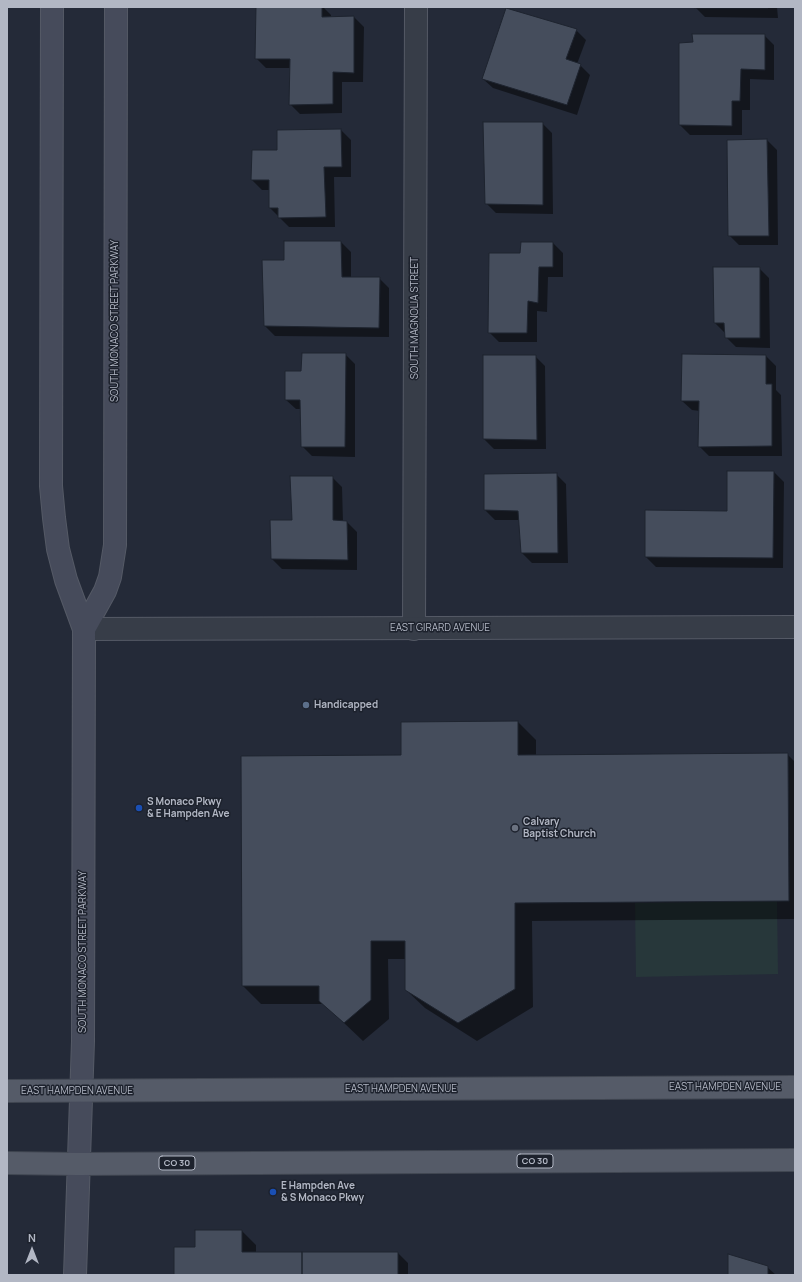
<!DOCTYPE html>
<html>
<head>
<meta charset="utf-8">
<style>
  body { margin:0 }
  #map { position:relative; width:802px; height:1282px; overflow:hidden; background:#242a38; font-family:Manrope,sans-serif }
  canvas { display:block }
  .frame { position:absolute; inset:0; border:8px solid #b2b7c4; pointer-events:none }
  .north { position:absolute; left:12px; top:1230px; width:40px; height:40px; -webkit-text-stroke:3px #1d222d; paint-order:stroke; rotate:0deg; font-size:11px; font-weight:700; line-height:16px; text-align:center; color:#b2b7c4 }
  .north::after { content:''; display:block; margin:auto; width:14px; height:18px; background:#b2b7c4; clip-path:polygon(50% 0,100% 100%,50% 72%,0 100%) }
</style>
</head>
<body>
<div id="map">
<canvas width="802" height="1282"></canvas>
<div class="frame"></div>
<div class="north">N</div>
</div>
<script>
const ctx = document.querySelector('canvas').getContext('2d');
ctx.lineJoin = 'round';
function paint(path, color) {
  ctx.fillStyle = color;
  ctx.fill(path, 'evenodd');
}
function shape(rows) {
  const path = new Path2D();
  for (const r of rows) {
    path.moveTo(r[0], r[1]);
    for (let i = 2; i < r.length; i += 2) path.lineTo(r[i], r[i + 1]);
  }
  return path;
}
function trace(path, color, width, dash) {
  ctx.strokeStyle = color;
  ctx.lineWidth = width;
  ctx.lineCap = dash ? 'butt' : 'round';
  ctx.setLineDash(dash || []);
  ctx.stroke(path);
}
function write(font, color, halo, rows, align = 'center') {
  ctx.font = font + ' Manrope,sans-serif';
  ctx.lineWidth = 3;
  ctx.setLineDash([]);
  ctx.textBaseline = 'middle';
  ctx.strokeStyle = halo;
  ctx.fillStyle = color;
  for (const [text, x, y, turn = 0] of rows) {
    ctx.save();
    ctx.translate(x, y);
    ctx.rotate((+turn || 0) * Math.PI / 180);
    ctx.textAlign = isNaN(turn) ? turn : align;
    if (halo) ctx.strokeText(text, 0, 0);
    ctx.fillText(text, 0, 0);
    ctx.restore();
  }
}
const green = shape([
  [777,901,778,974,636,977,635,903]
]);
const shadow = shape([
  [257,7,323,7,331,15,331,18,354,17,364,27,363,82,342,82,342,113,300,114,290,104,291,68,266,68,256,58],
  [695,7,777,7,778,18,705,17],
  [576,30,586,40,577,64,580,65,590,75,577,115,493,88,483,79],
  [764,35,774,45,774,80,750,79,750,110,742,110,742,135,690,135,680,125],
  [542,123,552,133,553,214,496,213,486,203],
  [341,130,351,140,351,177,334,177,335,227,289,227,270,208,270,190,262,190,252,180,278,151],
  [767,140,777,150,778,245,739,245,729,235],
  [341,242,351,252,351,278,379,278,389,288,389,337,275,336,265,326,285,261],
  [553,243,563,253,563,277,548,277,547,312,537,311,537,342,499,342,489,332,521,254],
  [759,268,769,278,770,348,736,347,726,337,725,333,715,323],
  [345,354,355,364,355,457,312,456,302,446,302,409,296,409,286,400,302,372],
  [535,356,545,366,546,449,494,449,484,439],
  [766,356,776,366,776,390,781,395,782,456,709,456,699,446,700,411,692,410,682,401],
  [774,472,784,482,783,568,656,567,646,557,728,512],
  [556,474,566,484,568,563,532,563,522,553,520,520,495,520,485,510],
  [332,477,342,487,343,522,347,522,357,532,357,570,282,569,272,559,293,521],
  [518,722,536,740,536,756,787,754,795,762,795,919,532,921,533,1007,477,1041,425,1008,406,990,406,959,388,959,389,1019,363,1041,324,1004,261,1004,243,986,242,757,402,756],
  [242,1231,256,1245,256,1253,398,1253,408,1263,408,1275,175,1275,196,1248],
  [767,1267,776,1275,729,1275]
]);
const building = shape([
  [256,7,322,7,322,17,354,16,354,73,333,72,333,104,289,105,290,59,255,59,256,7],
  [694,7,768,7,768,8,694,8,694,7],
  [506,8,577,29,566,59,581,64,567,105,482,79,506,8],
  [692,34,765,34,765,70,741,69,740,101,732,101,732,126,679,125,679,43,693,42,692,34],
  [483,122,543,122,543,205,485,204,483,122],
  [341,129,342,167,324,167,326,217,278,218,278,208,269,208,269,180,251,180,252,150,277,150,277,130,341,129],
  [767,139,769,236,728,236,727,140,767,139],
  [284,241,341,241,342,277,380,277,379,328,264,326,262,260,284,260,284,241],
  [521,242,553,242,553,267,539,267,538,303,528,301,527,333,488,333,489,253,520,253,521,242],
  [713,267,760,267,760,338,725,338,724,323,714,323,713,267],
  [302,353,346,353,345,447,301,447,300,400,285,400,285,371,301,371,302,353],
  [682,354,766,355,766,384,772,384,772,446,698,447,699,401,681,401,682,354],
  [483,355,536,355,537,440,483,439,483,355],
  [727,471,774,471,773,558,645,557,645,510,727,511,727,471],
  [557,473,558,553,521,553,518,511,484,510,484,474,557,473],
  [290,476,333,476,333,520,347,521,348,560,271,559,270,520,292,520,290,476],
  [518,721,518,755,788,753,789,901,515,903,515,989,458,1023,405,990,405,941,371,941,371,1000,344,1023,319,1001,319,986,242,986,241,756,401,755,401,722,518,721],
  [195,1230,242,1230,242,1252,302,1252,302,1275,174,1275,174,1247,195,1247,195,1230],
  [302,1252,398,1252,398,1275,302,1275,302,1252],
  [728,1254,768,1266,768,1275,728,1275,728,1254]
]);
const minor = shape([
  [414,629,416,7]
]);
const tertiary = shape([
  [84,629,795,627]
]);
const secondary = shape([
  [52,7,51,486,54,518,58,549,66,580,84,629,83,1041,75,1275],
  [84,629,105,591,110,577,115,545,116,7]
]);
const primary = shape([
  [7,1091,795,1087],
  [7,1163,78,1164,795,1160]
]);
const markers = [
  [306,705,4,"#5c6f8a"],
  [139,808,4,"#1a4fb4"],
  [515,828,4,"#6b7280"],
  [273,1192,4,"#1a4fb4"]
];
const shields = [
  [535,1161,36],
  [177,1163,36]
];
const shieldNames = [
  ["CO 30",535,1161],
  ["CO 30",177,1163]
];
const streetNames = [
  ["SOUTH MAGNOLIA STREET",415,318,-90],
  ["SOUTH MONACO STREET PARKWAY",115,321,-90],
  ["EAST GIRARD AVENUE",440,628],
  ["SOUTH MONACO STREET PARKWAY",83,952,-90],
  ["EAST HAMPDEN AVENUE",725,1087],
  ["EAST HAMPDEN AVENUE",401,1089],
  ["EAST HAMPDEN AVENUE",77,1091]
];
const poiNames = [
  ["Handicapped",314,705],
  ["S Monaco Pkwy",147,802],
  ["& E Hampden Ave",147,814],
  ["Calvary",523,822],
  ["Baptist Church",523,834],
  ["E Hampden Ave",281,1186],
  ["& S Monaco Pkwy",281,1198]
];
paint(green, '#27373a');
paint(shadow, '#0007');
paint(building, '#454d5c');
trace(building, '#1e242f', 1);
trace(minor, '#555a66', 24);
trace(tertiary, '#555a66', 24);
trace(secondary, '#555a66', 24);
trace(primary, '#404651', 24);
trace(minor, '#373d48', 22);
trace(tertiary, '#373d48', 22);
trace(secondary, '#464b5b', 22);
trace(primary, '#555b68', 22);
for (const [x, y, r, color] of markers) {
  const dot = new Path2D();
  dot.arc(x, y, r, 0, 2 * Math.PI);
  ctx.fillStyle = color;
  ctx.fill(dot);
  trace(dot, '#1d222d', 1.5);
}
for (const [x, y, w] of shields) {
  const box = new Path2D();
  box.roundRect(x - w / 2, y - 7, w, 14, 3);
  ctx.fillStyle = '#1d222d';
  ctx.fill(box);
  trace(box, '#b2b7c4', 1);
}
write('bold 9px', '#b2b7c4', null, shieldNames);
write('10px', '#b2b7c4', '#1d222d', streetNames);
write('bold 10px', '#b2b7c4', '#1d222d', poiNames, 'left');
</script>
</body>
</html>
